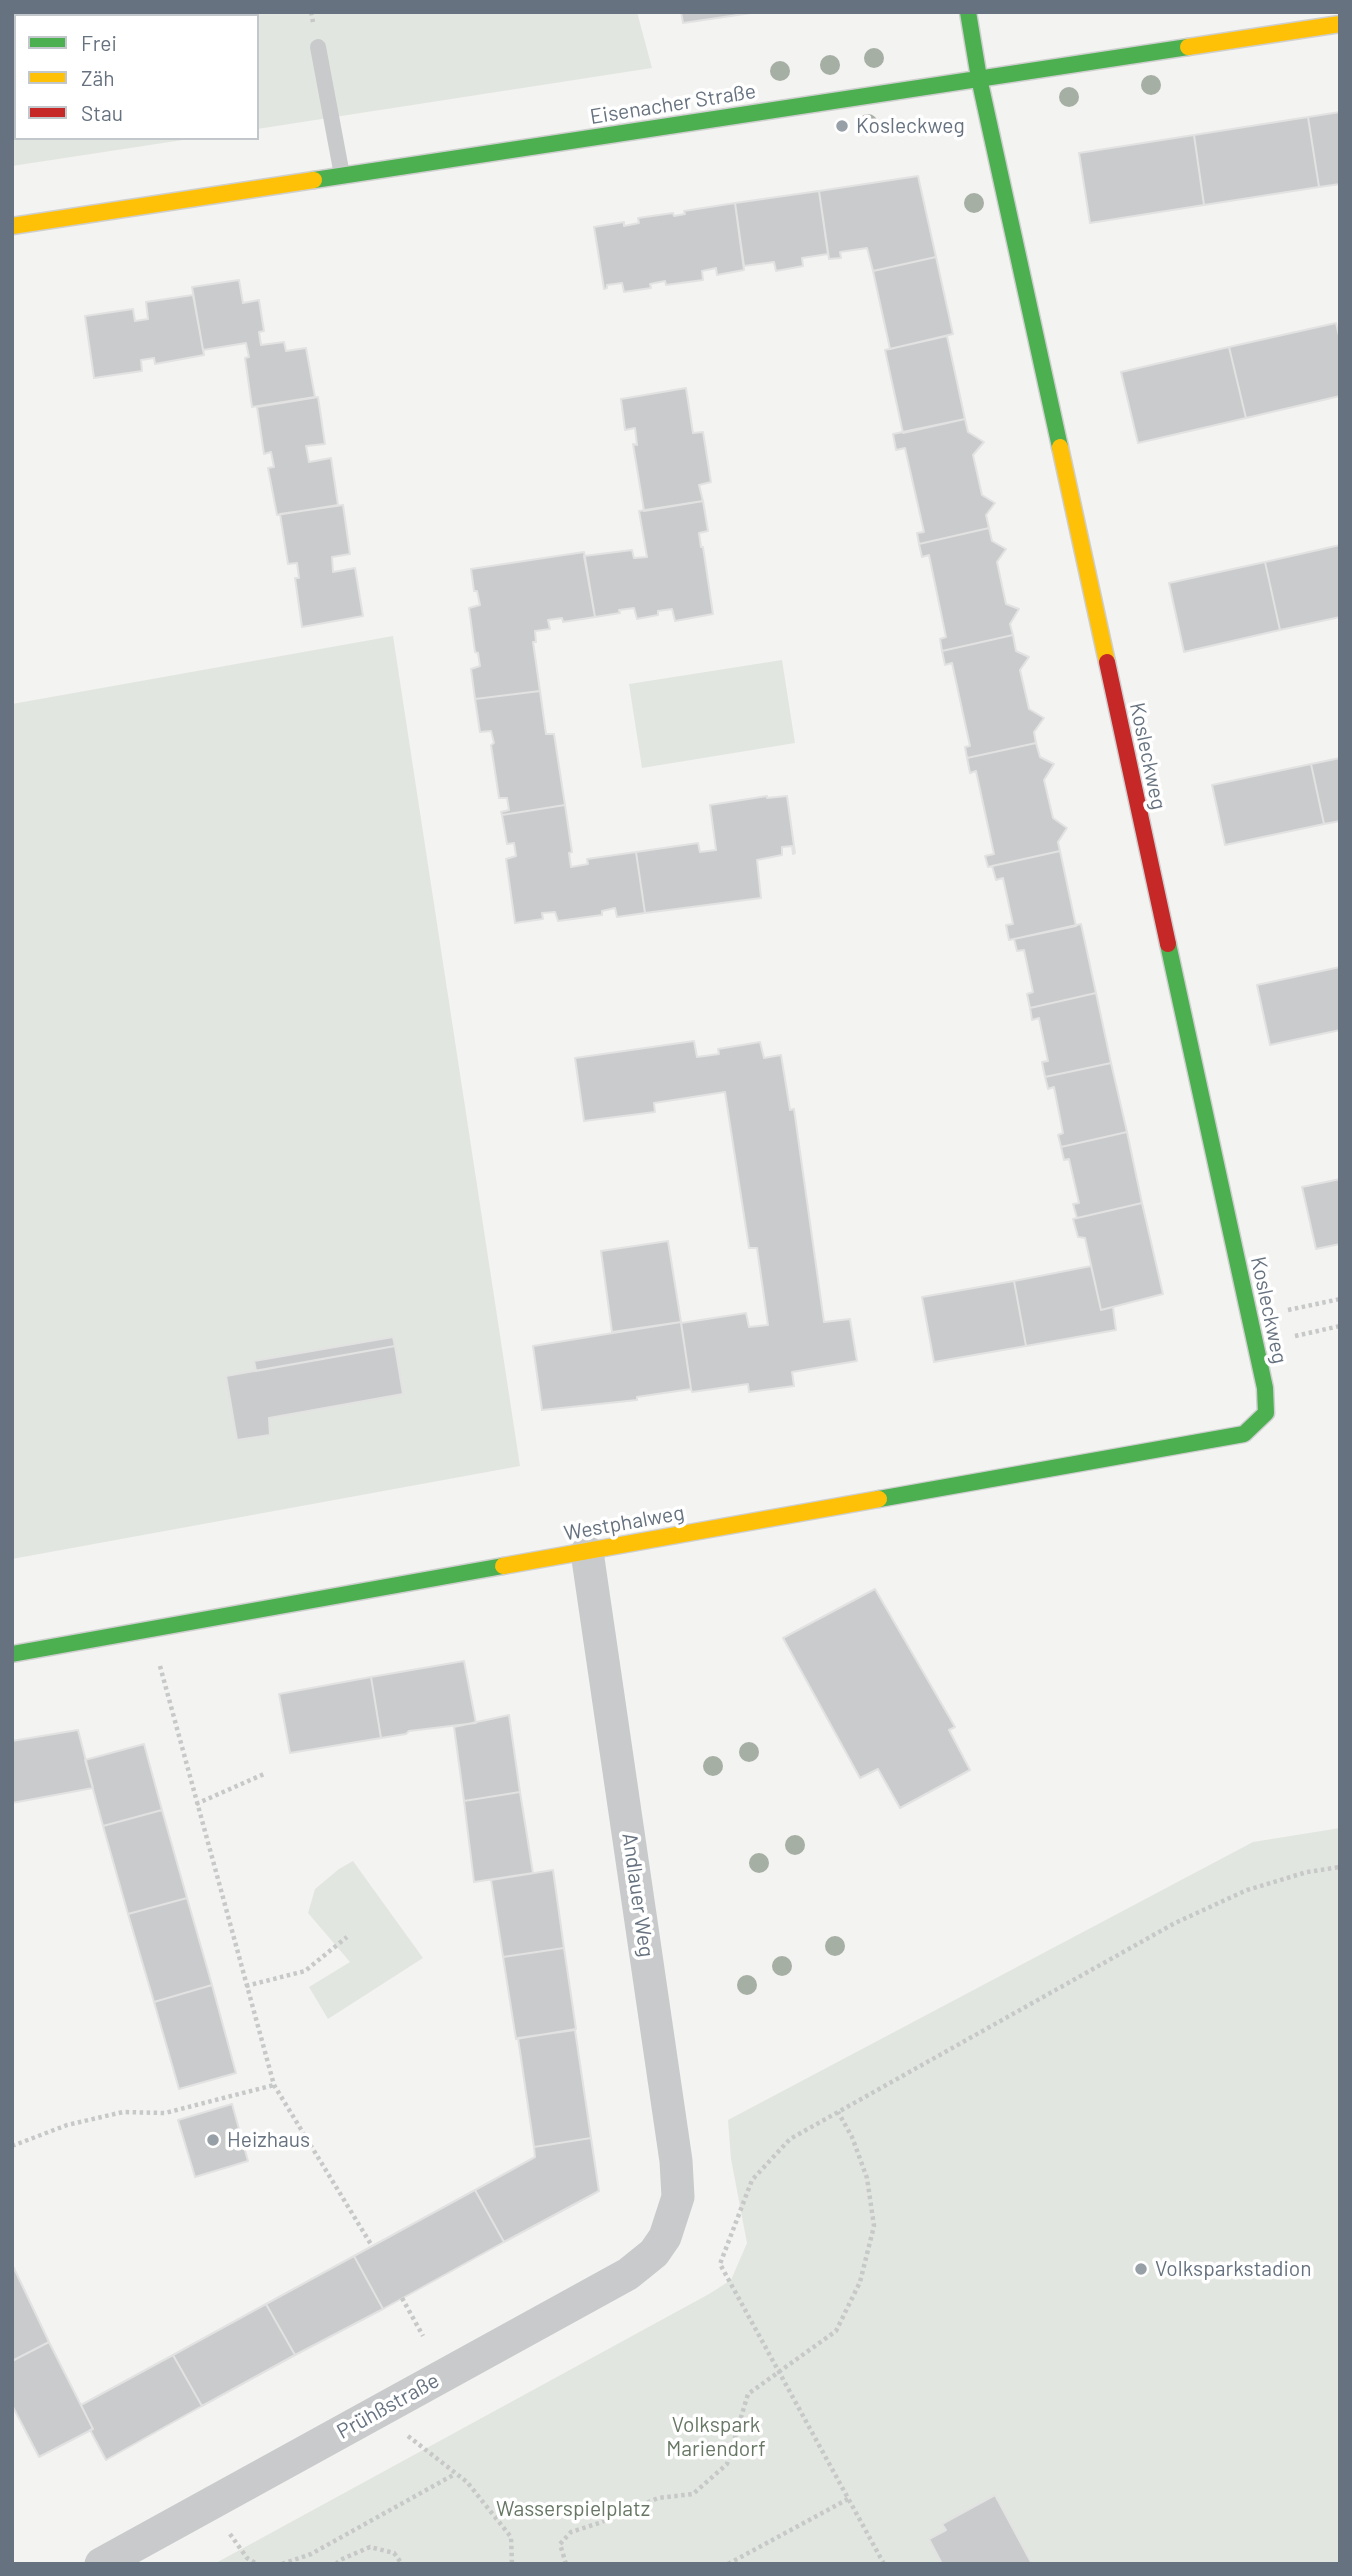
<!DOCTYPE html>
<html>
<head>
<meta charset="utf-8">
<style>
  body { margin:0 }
  #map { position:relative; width:1352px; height:2576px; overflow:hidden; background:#f3f3f2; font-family:Barlow,sans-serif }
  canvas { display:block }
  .frame { position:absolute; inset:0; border:14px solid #66727f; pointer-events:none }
  .legend { position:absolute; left:14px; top:14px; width:245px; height:126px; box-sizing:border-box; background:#fff; border:2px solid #c2c7cc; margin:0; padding:9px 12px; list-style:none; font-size:21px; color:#66727f }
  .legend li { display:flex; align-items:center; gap:14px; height:35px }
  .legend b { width:35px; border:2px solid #c2c7cc }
</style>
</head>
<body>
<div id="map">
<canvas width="1352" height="2576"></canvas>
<div class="frame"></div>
<ul class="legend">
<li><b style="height:9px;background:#4caf50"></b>Frei</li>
<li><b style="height:9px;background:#ffc107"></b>Zäh</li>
<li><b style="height:9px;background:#c62828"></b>Stau</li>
</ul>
</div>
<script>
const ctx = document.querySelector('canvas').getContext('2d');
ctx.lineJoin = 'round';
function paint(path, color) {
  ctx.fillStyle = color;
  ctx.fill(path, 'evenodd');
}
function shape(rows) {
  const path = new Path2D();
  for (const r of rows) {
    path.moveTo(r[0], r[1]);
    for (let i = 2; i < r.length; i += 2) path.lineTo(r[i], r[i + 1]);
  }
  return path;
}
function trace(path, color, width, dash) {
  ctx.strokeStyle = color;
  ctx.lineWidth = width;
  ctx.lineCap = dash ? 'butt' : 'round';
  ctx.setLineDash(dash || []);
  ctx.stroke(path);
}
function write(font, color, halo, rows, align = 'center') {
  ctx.font = font + ' Barlow,sans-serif';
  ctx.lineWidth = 7;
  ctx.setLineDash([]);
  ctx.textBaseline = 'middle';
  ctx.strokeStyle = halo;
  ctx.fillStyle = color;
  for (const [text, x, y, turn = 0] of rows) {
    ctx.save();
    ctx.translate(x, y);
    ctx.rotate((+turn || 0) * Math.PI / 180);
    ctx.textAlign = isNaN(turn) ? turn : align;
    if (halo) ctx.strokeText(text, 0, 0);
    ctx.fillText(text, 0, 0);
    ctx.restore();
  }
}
const green = shape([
  [12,12,637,12,652,68,257,129,257,16,16,16,16,138,196,138,12,166],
  [393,636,520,1466,12,1559,12,704],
  [782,660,795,743,642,768,629,684],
  [1340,1828,1340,2564,214,2564,709,2294,731,2280,747,2243,731,2159,728,2120,1253,1842],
  [353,1861,423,1958,328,2019,309,1987,350,1962,308,1913,315,1889,339,1869]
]);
const building = shape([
  [681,12,758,12,683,23,681,12],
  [1340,112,1340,184,1319,187,1308,117,1340,112],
  [1308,117,1319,187,1204,205,1194,135,1308,117],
  [1194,135,1204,205,1090,223,1079,153,1194,135],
  [918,176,936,257,873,271,867,248,840,252,841,258,829,259,819,191,918,176],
  [819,191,828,254,802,258,803,266,776,271,774,262,744,266,735,203,819,191],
  [735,203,744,270,717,275,716,268,702,271,703,280,666,285,665,281,650,284,651,288,624,292,622,283,607,285,607,288,604,289,594,227,624,222,624,226,639,223,638,218,673,213,674,216,685,214,684,211,735,203],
  [936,257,953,334,890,349,873,271,936,257],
  [239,280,243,303,259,300,264,331,259,332,261,345,284,342,286,351,306,348,315,397,252,407,245,358,249,357,246,343,203,350,192,287,239,280],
  [193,295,204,355,155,364,154,358,141,360,142,371,94,378,85,316,133,309,135,321,148,319,146,302,193,295],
  [1336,323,1340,340,1340,396,1246,418,1229,347,1336,323],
  [947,336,965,419,903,433,885,350,947,336],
  [1229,347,1246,418,1138,443,1121,372,1229,347],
  [686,388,693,433,703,432,711,482,699,485,703,501,644,511,633,444,637,445,635,428,625,430,621,399,686,388],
  [318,397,325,444,306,446,309,462,331,458,338,505,277,515,268,468,274,467,271,452,264,454,257,407,318,397],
  [965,419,968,432,984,442,973,455,982,495,995,503,986,515,989,528,919,544,917,533,924,532,905,448,896,450,893,434,965,419],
  [703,501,708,531,699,533,701,547,703,547,713,614,675,621,672,609,658,611,658,615,637,619,634,608,619,610,620,613,595,617,584,556,632,550,634,558,647,557,639,511,703,501],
  [343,505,350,554,332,557,333,572,355,568,363,616,302,627,295,578,299,578,297,563,288,564,280,514,343,505],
  [989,528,992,541,1006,549,997,562,1006,604,1019,609,1010,624,1013,635,942,651,940,639,946,637,929,555,922,557,919,544,989,528],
  [1340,545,1340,617,1280,630,1265,562,1340,545],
  [584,552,595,617,563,622,562,618,548,620,550,629,535,631,536,642,533,642,540,691,475,699,471,669,480,666,478,653,475,652,469,608,480,605,477,591,474,591,471,569,584,552],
  [1265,562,1280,630,1184,652,1169,583,1265,562],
  [1013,635,1016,651,1029,657,1020,670,1029,709,1044,718,1034,732,1036,743,967,758,965,747,970,746,952,663,945,665,942,651,1013,635],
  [540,691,546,734,554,734,565,805,502,815,501,812,509,810,507,798,499,798,491,745,494,743,491,731,480,732,475,699,540,691],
  [1036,743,1040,757,1054,764,1044,780,1053,818,1067,828,1058,842,1060,851,988,867,985,856,994,854,976,771,970,773,967,758,1036,743],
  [1340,758,1340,821,1324,824,1311,764,1340,758],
  [1311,764,1324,824,1225,845,1212,785,1311,764],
  [767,796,767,798,787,796,795,853,793,854,792,846,782,847,782,855,757,860,761,898,645,913,636,852,698,843,700,852,716,850,710,805,767,796],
  [565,805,572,852,569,853,571,867,588,864,587,859,636,852,645,913,617,917,615,908,602,911,602,915,558,921,555,912,542,913,543,919,515,923,506,859,516,856,514,843,507,844,502,815,565,805],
  [1060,851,1076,926,1009,940,1006,925,1013,924,1003,878,996,880,992,866,1060,851],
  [1081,924,1096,993,1030,1008,1027,994,1033,992,1024,950,1017,951,1014,939,1081,924],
  [1340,967,1340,1030,1270,1045,1257,985,1340,967],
  [1096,993,1111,1063,1045,1077,1042,1062,1048,1061,1039,1018,1032,1020,1030,1008,1096,993],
  [694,1041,697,1057,719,1054,718,1049,760,1042,764,1058,781,1055,790,1110,794,1109,824,1322,850,1319,857,1361,792,1372,794,1386,749,1392,748,1384,692,1392,691,1389,681,1323,746,1313,749,1327,768,1325,757,1248,749,1248,725,1092,654,1103,655,1112,584,1121,575,1058,694,1041],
  [1111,1063,1127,1132,1061,1147,1058,1135,1063,1133,1054,1087,1048,1089,1045,1077,1111,1063],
  [1127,1132,1142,1203,1077,1218,1073,1204,1079,1203,1069,1159,1064,1160,1061,1147,1127,1132],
  [1340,1179,1340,1244,1316,1249,1302,1187,1340,1179],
  [1142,1203,1163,1294,1101,1310,1085,1238,1078,1237,1073,1219,1142,1203],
  [668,1241,681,1322,612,1332,601,1251,668,1241],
  [1091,1266,1101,1310,1113,1307,1116,1330,1026,1346,1014,1281,1091,1266],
  [1014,1281,1026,1346,934,1362,922,1297,1014,1281],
  [681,1322,691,1389,637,1397,637,1400,542,1410,533,1346,681,1322],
  [393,1337,395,1346,256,1371,254,1361,393,1337],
  [395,1346,403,1394,269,1418,270,1435,237,1440,226,1376,395,1346],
  [875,1589,955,1727,949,1730,970,1770,900,1808,878,1769,860,1778,783,1638,875,1589],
  [464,1661,476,1723,409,1731,406,1734,381,1738,371,1677,464,1661],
  [371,1677,381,1738,290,1753,279,1694,371,1677],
  [509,1715,520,1792,464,1801,454,1727,509,1715],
  [78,1730,93,1788,12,1803,12,1741,78,1730],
  [144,1744,162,1810,103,1826,85,1760,144,1744],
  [520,1792,533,1873,474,1882,464,1801,520,1792],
  [162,1810,187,1898,128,1914,103,1826,162,1810],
  [553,1870,564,1948,503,1957,491,1880,553,1870],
  [187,1898,212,1985,154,2002,128,1914,187,1898],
  [564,1948,576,2029,516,2039,503,1957,564,1948],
  [212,1985,236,2073,179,2089,154,2002,212,1985],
  [575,2030,591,2138,534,2147,518,2038,575,2030],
  [232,2104,248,2161,195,2177,178,2120,232,2104],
  [591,2138,599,2191,504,2242,475,2190,535,2157,534,2147,591,2138],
  [475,2190,504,2242,383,2309,354,2256,475,2190],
  [354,2256,383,2309,295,2355,266,2304,354,2256],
  [12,2264,49,2342,12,2361,12,2264],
  [266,2304,295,2355,202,2406,173,2355,266,2304],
  [49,2342,93,2429,39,2457,12,2405,12,2361,49,2342],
  [173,2355,202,2406,106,2460,90,2430,93,2429,81,2405,173,2355],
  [995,2495,1032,2564,942,2564,929,2539,946,2530,942,2524,995,2495]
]);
const path = shape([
  [311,12,313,22],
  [205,16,217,12],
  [12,71,16,70],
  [1288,1310,1340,1299],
  [1295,1336,1340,1326],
  [160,1666,274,2085,372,2246],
  [196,1804,264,1774],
  [246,1986,305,1971,347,1937],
  [12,2146,67,2125,123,2112,165,2113,274,2085],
  [402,2298,423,2336],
  [408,2436,467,2482,511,2537,512,2564],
  [230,2534,247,2558,257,2564],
  [282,2564,311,2554,455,2474],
  [336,2564,340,2560,370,2547,394,2553,402,2564],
  [566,2564,560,2544,571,2532,599,2523,658,2498,693,2494,727,2464,748,2394,836,2331,860,2282,874,2226,867,2178,852,2137,838,2112],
  [728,2564,848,2499],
  [884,2564,720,2264,752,2180,790,2139,1175,1923,1247,1890,1307,1872,1340,1867]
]);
const lane = shape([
  [318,47,342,175]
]);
const street = shape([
  [101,2564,628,2274,654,2253,665,2237,678,2197,676,2161,587,1552]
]);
const fast = shape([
  [968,12,979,78,1060,447],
  [314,180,1188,47],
  [879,1499,1244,1434,1266,1413,1265,1388,1168,944],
  [12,1654,503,1566]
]);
const slow = shape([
  [1188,47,1340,24],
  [12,226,314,180],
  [1060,447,1107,662],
  [503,1566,879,1499]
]);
const jam = shape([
  [1107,662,1168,944]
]);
const trees = [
  [874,58],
  [830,65],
  [780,71],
  [1151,85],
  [1069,97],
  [868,124],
  [974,203],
  [749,1752],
  [713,1766],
  [795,1845],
  [759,1863],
  [835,1946],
  [782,1966],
  [747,1985]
];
const markers = [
  [842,126,7,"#979fa7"],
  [213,2140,7,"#979fa7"],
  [1141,2269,7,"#979fa7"]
];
const streetNames = [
  ["Eisenacher Straße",673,104,-9],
  ["Kosleckweg",1148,756,78],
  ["Kosleckweg",1269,1310,78],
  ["Westphalweg",624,1523,-10],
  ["Andlauer Weg",638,1895,82],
  ["Prühßstraße",388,2406,-29]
];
const poiNames = [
  ["Kosleckweg",856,126],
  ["Heizhaus",227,2140],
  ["Volksparkstadion",1155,2269]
];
const parkNames = [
  ["Volkspark",716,2425],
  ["Mariendorf",716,2449],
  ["Wasserspielplatz",573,2509]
];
paint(green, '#e2e6e0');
paint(building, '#cacbcc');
trace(building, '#e2e2e2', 2);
trace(fast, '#cfcfd0', 19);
trace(slow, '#cfcfd0', 19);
trace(jam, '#cfcfd0', 19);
trace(path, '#c7c8c8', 4.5, [3.5, 3.5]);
trace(lane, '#c9cacb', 16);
trace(street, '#c9cacb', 33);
trace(fast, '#4caf50', 16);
trace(slow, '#ffc107', 16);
trace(jam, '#c62828', 16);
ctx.fillStyle = '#a6afa4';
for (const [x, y] of trees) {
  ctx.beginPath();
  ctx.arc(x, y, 10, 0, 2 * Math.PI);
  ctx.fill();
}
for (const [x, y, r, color] of markers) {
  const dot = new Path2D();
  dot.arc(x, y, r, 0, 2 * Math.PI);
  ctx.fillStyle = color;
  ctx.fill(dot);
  trace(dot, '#fff', 2.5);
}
write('21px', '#66727f', '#fff', streetNames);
write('21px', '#66727f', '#fff', poiNames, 'left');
write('21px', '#677764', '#fff', parkNames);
</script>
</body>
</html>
